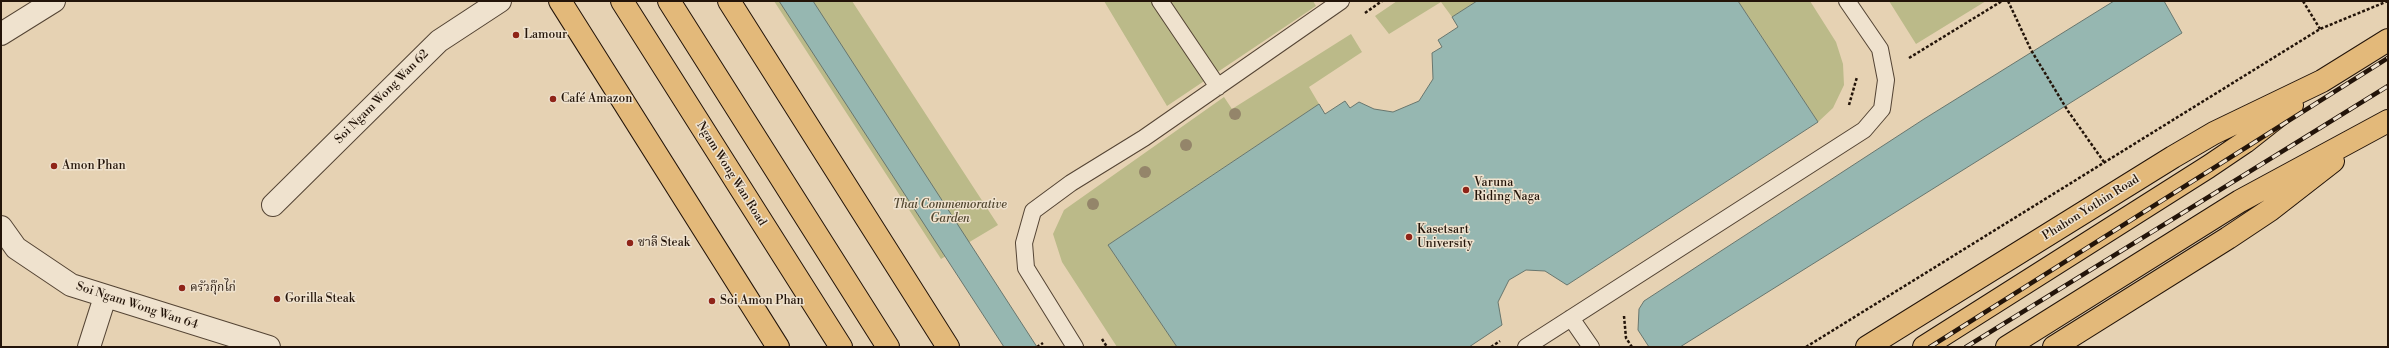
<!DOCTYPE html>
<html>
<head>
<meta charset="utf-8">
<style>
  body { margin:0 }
  #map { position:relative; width:2389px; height:348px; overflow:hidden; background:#e6d2b3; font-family:"Libre Bodoni",serif }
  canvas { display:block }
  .frame { position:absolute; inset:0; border:2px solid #231409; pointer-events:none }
</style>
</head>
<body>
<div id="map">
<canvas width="2389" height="348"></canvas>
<div class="frame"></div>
</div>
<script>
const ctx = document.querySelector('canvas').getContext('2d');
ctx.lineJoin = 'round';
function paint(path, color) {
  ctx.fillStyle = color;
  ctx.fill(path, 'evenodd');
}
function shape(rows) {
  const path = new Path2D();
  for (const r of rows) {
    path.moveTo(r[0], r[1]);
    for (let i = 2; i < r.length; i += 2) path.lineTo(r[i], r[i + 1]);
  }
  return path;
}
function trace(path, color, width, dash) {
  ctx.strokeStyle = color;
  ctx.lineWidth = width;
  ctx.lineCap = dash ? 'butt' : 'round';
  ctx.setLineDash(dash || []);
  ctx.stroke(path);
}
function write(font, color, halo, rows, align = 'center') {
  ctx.font = font + ' "Libre Bodoni","Noto Serif Thai",serif';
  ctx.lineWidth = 3;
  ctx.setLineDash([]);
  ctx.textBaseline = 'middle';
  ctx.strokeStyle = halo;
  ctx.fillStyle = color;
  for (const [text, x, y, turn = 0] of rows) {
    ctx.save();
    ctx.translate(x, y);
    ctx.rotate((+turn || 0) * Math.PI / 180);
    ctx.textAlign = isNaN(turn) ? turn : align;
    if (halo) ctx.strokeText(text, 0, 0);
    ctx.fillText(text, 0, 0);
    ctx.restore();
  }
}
const green = shape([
  [774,1,852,1,998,225,941,259],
  [1104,1,1313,1,1316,6,1167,106],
  [1397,1,1477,1,1452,17,1441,2,1389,34,1375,16],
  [1738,1,1810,1,1836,42,1843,64,1844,85,1833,108,1818,122],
  [1889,1,1986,1,1916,44],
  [1351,34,1362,52,1309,87,1319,104,1108,245,1177,347,1117,347,1062,262,1053,234,1064,210,1224,97,1232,109]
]);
const water = shape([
  [779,1,813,1,1037,347,1004,347,779,1],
  [1477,1,1738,1,1818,122,1567,285,1545,271,1526,270,1509,280,1498,302,1502,325,1469,347,1177,347,1108,245,1319,104,1325,114,1345,101,1350,108,1359,102,1374,109,1393,112,1419,101,1433,79,1432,53,1442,47,1438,40,1458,27,1452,17,1477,1],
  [2114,1,2164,1,2182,33,1680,347,1649,347,1638,330,1639,309,1644,301,1924,119,2114,1]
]);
const path = shape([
  [2008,1,2031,50,2068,111,2104,162],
  [2303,1,2320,29],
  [1365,13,1382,1],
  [1909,58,2002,1],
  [1849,105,1857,77],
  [1624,316,1626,338,1632,347],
  [1102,339,1107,347],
  [1037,347,1043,343],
  [1491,347,1500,341],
  [1806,347,2320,29,2388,1]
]);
const lane = shape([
  [1160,1,1218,87],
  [1571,318,1591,347],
  [1075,347,1026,268,1024,243,1033,211,1071,183,1144,138,1341,1],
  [1526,347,1864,130,1882,109,1886,80,1880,49,1847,1]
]);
const street = shape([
  [1,34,54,1],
  [273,205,439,41,500,1],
  [1,227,16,248,71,285,269,347],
  [89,347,105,297]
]);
const primary = shape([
  [560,1,778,347],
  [622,1,841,347],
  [669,1,888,347],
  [729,1,948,347],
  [1867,347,2173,157,2214,133,2322,81,2388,40],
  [1924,347,2208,167,2245,142,2292,105],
  [2007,347,2240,201,2388,121],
  [2054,347,2228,238,2270,210,2333,161]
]);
const rail = shape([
  [1930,347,2388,58],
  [1966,347,2388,86]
]);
const trees = [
  [1235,114],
  [1186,145],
  [1145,172],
  [1093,204]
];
const markers = [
  [516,35,4,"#8f2418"],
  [553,99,4,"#8f2418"],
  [54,166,4,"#8f2418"],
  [1466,190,4,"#8f2418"],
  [1409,237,4,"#8f2418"],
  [630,243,4,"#8f2418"],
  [182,288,4,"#8f2418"],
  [277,299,4,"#8f2418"],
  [712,301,4,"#8f2418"]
];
const poiNames = [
  ["Lamour",524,35],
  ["Café Amazon",561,99],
  ["Amon Phan",62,166],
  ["Varuna",1474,183],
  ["Riding Naga",1474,197],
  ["Kasetsart",1417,230],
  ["University",1417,244],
  ["ชาลี Steak",638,243],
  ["ครัวกุ๊กไก่",190,288],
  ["Gorilla Steak",285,299],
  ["Soi Amon Phan",720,301]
];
const streetNames = [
  ["Soi Ngam Wong Wan 62",382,97,-45],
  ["Ngam Wong Wan Road",731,174,58],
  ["Phahon Yothin Road",2091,208,-32],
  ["Soi Ngam Wong Wan 64",137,306,18]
];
const parkNames = [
  ["Thai Commemorative",950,205],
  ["Garden",950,219]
];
paint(green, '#bbba89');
paint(water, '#96b7b1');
trace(water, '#68766e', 1);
trace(lane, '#544434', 18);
trace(street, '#544434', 24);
trace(primary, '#231409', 24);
trace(path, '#231409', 2.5, [3, 2]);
trace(lane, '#efe2ce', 16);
trace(street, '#efe2ce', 22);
trace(primary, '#e3b97a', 22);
trace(rail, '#231409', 4.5);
trace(rail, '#efe2ce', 3, [9]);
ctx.fillStyle = '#94856a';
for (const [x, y] of trees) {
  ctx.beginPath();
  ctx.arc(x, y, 6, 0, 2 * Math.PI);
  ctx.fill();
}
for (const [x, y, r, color] of markers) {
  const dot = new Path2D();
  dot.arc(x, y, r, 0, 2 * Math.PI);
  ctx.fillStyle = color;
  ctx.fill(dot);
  trace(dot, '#efe2ce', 1.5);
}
write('12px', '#231409', '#efe2ce', poiNames, 'left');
write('12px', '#231409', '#efe2ce', streetNames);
write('italic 12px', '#51462f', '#efe2ce', parkNames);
</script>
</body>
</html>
